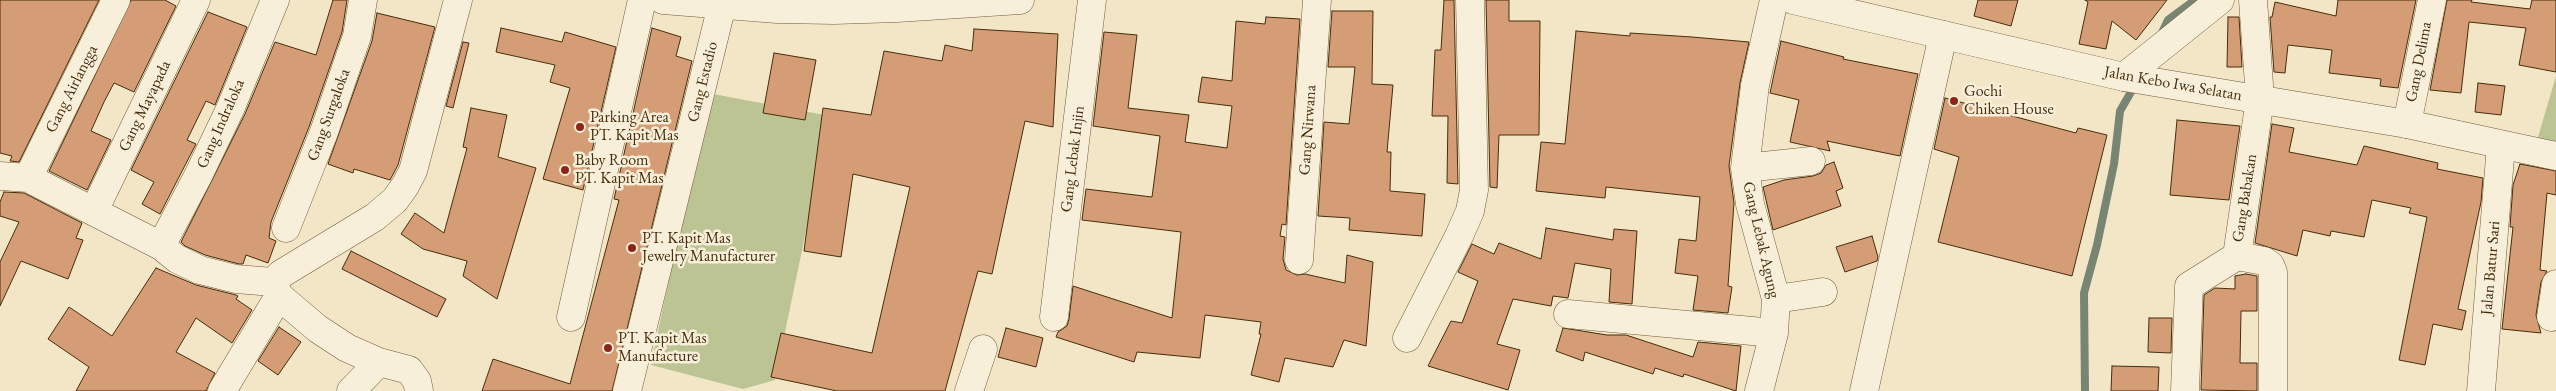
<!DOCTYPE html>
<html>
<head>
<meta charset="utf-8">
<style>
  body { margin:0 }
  canvas { display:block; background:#f3e6c6 }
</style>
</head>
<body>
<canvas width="2556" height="391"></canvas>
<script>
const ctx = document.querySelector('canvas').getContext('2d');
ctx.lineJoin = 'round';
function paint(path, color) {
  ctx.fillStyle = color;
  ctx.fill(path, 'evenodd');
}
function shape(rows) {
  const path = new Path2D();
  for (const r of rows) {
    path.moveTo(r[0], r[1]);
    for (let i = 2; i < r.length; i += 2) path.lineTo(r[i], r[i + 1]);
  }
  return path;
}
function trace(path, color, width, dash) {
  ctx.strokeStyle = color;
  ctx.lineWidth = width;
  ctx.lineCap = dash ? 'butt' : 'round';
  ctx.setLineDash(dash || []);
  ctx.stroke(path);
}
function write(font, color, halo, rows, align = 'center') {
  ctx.font = font + ' "EB Garamond",serif';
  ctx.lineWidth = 5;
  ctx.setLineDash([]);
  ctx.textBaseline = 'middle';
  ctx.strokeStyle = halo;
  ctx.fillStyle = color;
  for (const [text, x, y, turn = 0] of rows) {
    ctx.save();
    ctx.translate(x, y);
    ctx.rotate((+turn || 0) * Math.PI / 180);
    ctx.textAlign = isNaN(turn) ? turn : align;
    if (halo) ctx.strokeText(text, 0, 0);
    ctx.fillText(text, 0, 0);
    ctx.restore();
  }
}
const green = shape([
  [2556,76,2556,158,2533,154],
  [708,93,830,116,775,380,743,389,651,365]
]);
const stream = shape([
  [2160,37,2168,20,2195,0],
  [2085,391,2084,293,2097,245,2114,164,2120,111,2135,85]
]);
const building = shape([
  [0,0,99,0,19,162,10,161,12,156,0,153,0,0],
  [131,0,165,0,176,6,134,92,114,83,104,102,91,131,111,140,87,190,49,171,131,0],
  [333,0,347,0,342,32,309,127,271,222,269,238,276,241,268,263,246,255,243,264,239,264,205,255,185,246,181,242,245,114,275,42,316,55,333,0],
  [1444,0,1454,0,1458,184,1447,183,1448,116,1432,116,1435,50,1441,50,1444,0],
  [1486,0,1509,0,1509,21,1540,21,1539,135,1499,135,1497,188,1490,187,1486,0],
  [1978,0,2018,0,2011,26,1974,16,1978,0],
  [2085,0,2167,0,2136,40,2112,21,2106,49,2079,44,2088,2,2085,0],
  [2338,0,2416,0,2398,88,2380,86,2381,79,2329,73,2332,50,2288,45,2285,73,2274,72,2270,17,2272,17,2275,2,2336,16,2338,0],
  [2447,0,2472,0,2471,2,2530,9,2532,0,2556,0,2556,72,2519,65,2526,28,2469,22,2461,93,2430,90,2447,0],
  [1332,11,1373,11,1372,84,1393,85,1387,152,1391,152,1390,191,1425,194,1422,236,1349,230,1350,218,1318,216,1324,122,1349,124,1355,67,1328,67,1332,11],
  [208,12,247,27,215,105,206,101,187,140,196,144,160,214,142,204,154,182,131,170,208,12],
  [377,13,435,27,398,165,390,180,354,169,353,173,328,164,372,41,377,13],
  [1266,17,1300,19,1286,225,1282,224,1280,236,1285,237,1283,259,1286,270,1297,275,1305,274,1345,283,1347,255,1373,262,1366,346,1344,340,1333,367,1285,358,1279,382,1251,375,1261,334,1259,334,1261,322,1205,315,1200,358,1137,352,1134,362,1056,337,1058,332,1067,326,1069,319,1073,286,1172,318,1181,232,1082,220,1086,189,1152,197,1160,136,1093,126,1104,32,1137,35,1128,108,1189,115,1185,142,1227,148,1232,106,1198,102,1202,77,1232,81,1236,21,1265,24,1266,17],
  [2228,17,2239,17,2242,67,2227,67,2228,17],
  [501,28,562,42,565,32,616,47,583,190,543,179,570,88,550,82,555,65,496,52,501,28],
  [652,28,681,37,676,56,692,61,612,391,482,391,493,359,570,384,619,200,614,199,652,28],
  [974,29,1058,34,1053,127,1025,121,992,274,978,271,945,391,837,391,771,377,781,333,872,353,910,187,853,174,841,257,804,251,823,108,871,115,884,51,942,61,945,45,972,51,974,29],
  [1576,31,1630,36,1630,33,1692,37,1749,42,1740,83,1729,166,1734,203,1728,286,1732,287,1728,313,1693,310,1698,276,1675,273,1679,239,1696,241,1700,197,1606,187,1605,198,1536,191,1541,142,1565,144,1576,31],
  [1781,41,1844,57,1843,59,1918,74,1900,156,1827,141,1830,151,1790,142,1799,100,1770,93,1781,41],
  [463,42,469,43,453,108,446,106,463,42],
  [774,53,816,60,805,120,763,113,774,53],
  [2478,83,2505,86,2501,115,2475,112,2478,83],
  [1945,98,2076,133,2078,128,2107,135,2072,276,1938,242,1959,157,1934,149,1945,98],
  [471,108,507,115,498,157,536,168,497,299,463,276,467,261,423,249,401,234,415,213,444,233,467,148,463,147,471,108],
  [2177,120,2240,126,2229,200,2170,195,2177,120],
  [2272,124,2294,128,2289,152,2357,165,2364,146,2438,163,2437,169,2483,178,2481,202,2458,309,2466,311,2462,330,2433,324,2425,365,2399,360,2427,217,2409,213,2411,208,2372,200,2364,237,2331,231,2330,236,2303,230,2297,256,2255,243,2272,124],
  [1834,162,1843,188,1836,191,1841,206,1773,230,1763,187,1784,180,1813,176,1821,173,1826,165,1834,162],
  [2520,164,2556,171,2556,195,2547,193,2540,270,2547,271,2541,282,2536,315,2541,333,2502,329,2513,227,2510,227,2513,185,2520,164],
  [4,192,24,193,82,223,76,238,83,240,68,279,21,261,0,306,0,262,19,222,0,216,0,202,4,192],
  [1546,228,1613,240,1614,229,1637,231,1632,304,1609,302,1611,269,1575,263,1568,298,1553,296,1551,306,1513,299,1497,344,1520,350,1508,390,1428,366,1451,321,1462,323,1478,281,1458,272,1472,244,1494,254,1499,243,1541,259,1546,228],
  [1872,236,1878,257,1877,261,1845,272,1836,247,1872,236],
  [351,251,446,299,437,317,342,269,351,251],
  [156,268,196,285,236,295,238,296,236,299,252,310,232,343,196,318,176,352,215,373,206,391,76,391,89,367,48,339,69,307,112,336,156,268],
  [2246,274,2257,276,2257,311,2241,311,2240,363,2257,363,2257,391,2201,390,2204,295,2215,288,2235,289,2235,276,2246,274],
  [2149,318,2172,318,2171,353,2148,352,2149,318],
  [279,327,301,342,278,375,258,361,279,327],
  [1006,328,1043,338,1036,367,998,357,1006,328],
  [1563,328,1607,335,1626,335,1693,357,1698,342,1741,346,1736,391,1684,374,1683,377,1655,368,1653,374,1585,352,1583,361,1556,351,1563,328],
  [2112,366,2159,367,2158,391,2111,391,2112,366]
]);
const minor = shape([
  [2253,0,2260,99,2237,256,2264,261,2270,265,2273,272,2273,391],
  [2124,77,2220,0],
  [2407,124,2432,0],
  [1745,168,1811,161],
  [0,176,28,178,161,246,177,259,200,270,236,279,273,282],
  [28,178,116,0],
  [94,211,196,0],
  [286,228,324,132,357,36,363,0],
  [161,246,198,176,231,107,275,0],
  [1299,260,1317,0],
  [273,282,281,274,375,217,395,200,405,186,413,171,458,0],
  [273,282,279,296,318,329,347,348,379,362,409,370,417,381,419,391],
  [1776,299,1823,292],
  [1568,314,1774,333],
  [571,317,642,0],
  [1054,317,1092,0],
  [2551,317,2556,284],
  [1407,338,1459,236,1470,211,1474,190,1470,0],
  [222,391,279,296],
  [351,391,379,362],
  [627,391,722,5],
  [969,391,983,349],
  [1759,391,1774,333,1776,299,1750,204,1745,168,1755,85,1774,0],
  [1864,391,1943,35],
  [2185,391,2189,286,2237,256],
  [2481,391,2501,145]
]);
const tertiary = shape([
  [663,0,777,9,834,10,897,8,1020,0],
  [1793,0,2124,77,2407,124,2556,156]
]);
const markers = [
  [1954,101,5,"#8f2418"],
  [580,127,5,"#8f2418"],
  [565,170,5,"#8f2418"],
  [632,248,5,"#8f2418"],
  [608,348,5,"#8f2418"]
];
const streetNames = [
  ["Gang Delima",2419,62,-79],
  ["Gang Estadio",703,82,-76],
  ["Jalan Kebo Iwa Selatan",2173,84,10],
  ["Gang Airlangga",72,89,-63],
  ["Gang Mayapada",145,106,-64],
  ["Gang Surgaloka",329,115,-70],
  ["Gang Indraloka",221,124,-66],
  ["Gang Nirwana",1308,130,-86],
  ["Gang Lebak Injin",1073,159,-83],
  ["Gang Babakan",2245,198,-81],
  ["Gang Lebak Agung",1761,240,77],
  ["Jalan Batur Sari",2491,268,-85]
];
const poiNames = [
  ["Gochi",1964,92],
  ["Chiken House",1964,110],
  ["Parking Area",590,118],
  ["PT. Kapit Mas",590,136],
  ["Baby Room",575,161],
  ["PT. Kapit Mas",575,179],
  ["PT. Kapit Mas",642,239],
  ["Jewelry Manufacturer",642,257],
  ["PT. Kapit Mas",618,339],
  ["Manufacture",618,357]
];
paint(green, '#bcc494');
trace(stream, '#798573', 8);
paint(building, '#d59d75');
trace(building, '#462d0b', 1);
trace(minor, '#715b3a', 29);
trace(tertiary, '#715b3a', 29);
trace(minor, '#f7efda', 28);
trace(tertiary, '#f7efda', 28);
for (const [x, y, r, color] of markers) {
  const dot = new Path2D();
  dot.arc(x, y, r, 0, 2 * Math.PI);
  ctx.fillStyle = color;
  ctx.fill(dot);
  trace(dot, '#f7efda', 2);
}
write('16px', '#462d0b', '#f7efda', streetNames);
write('16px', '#462d0b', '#f7efda', poiNames, 'left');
</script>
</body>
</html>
